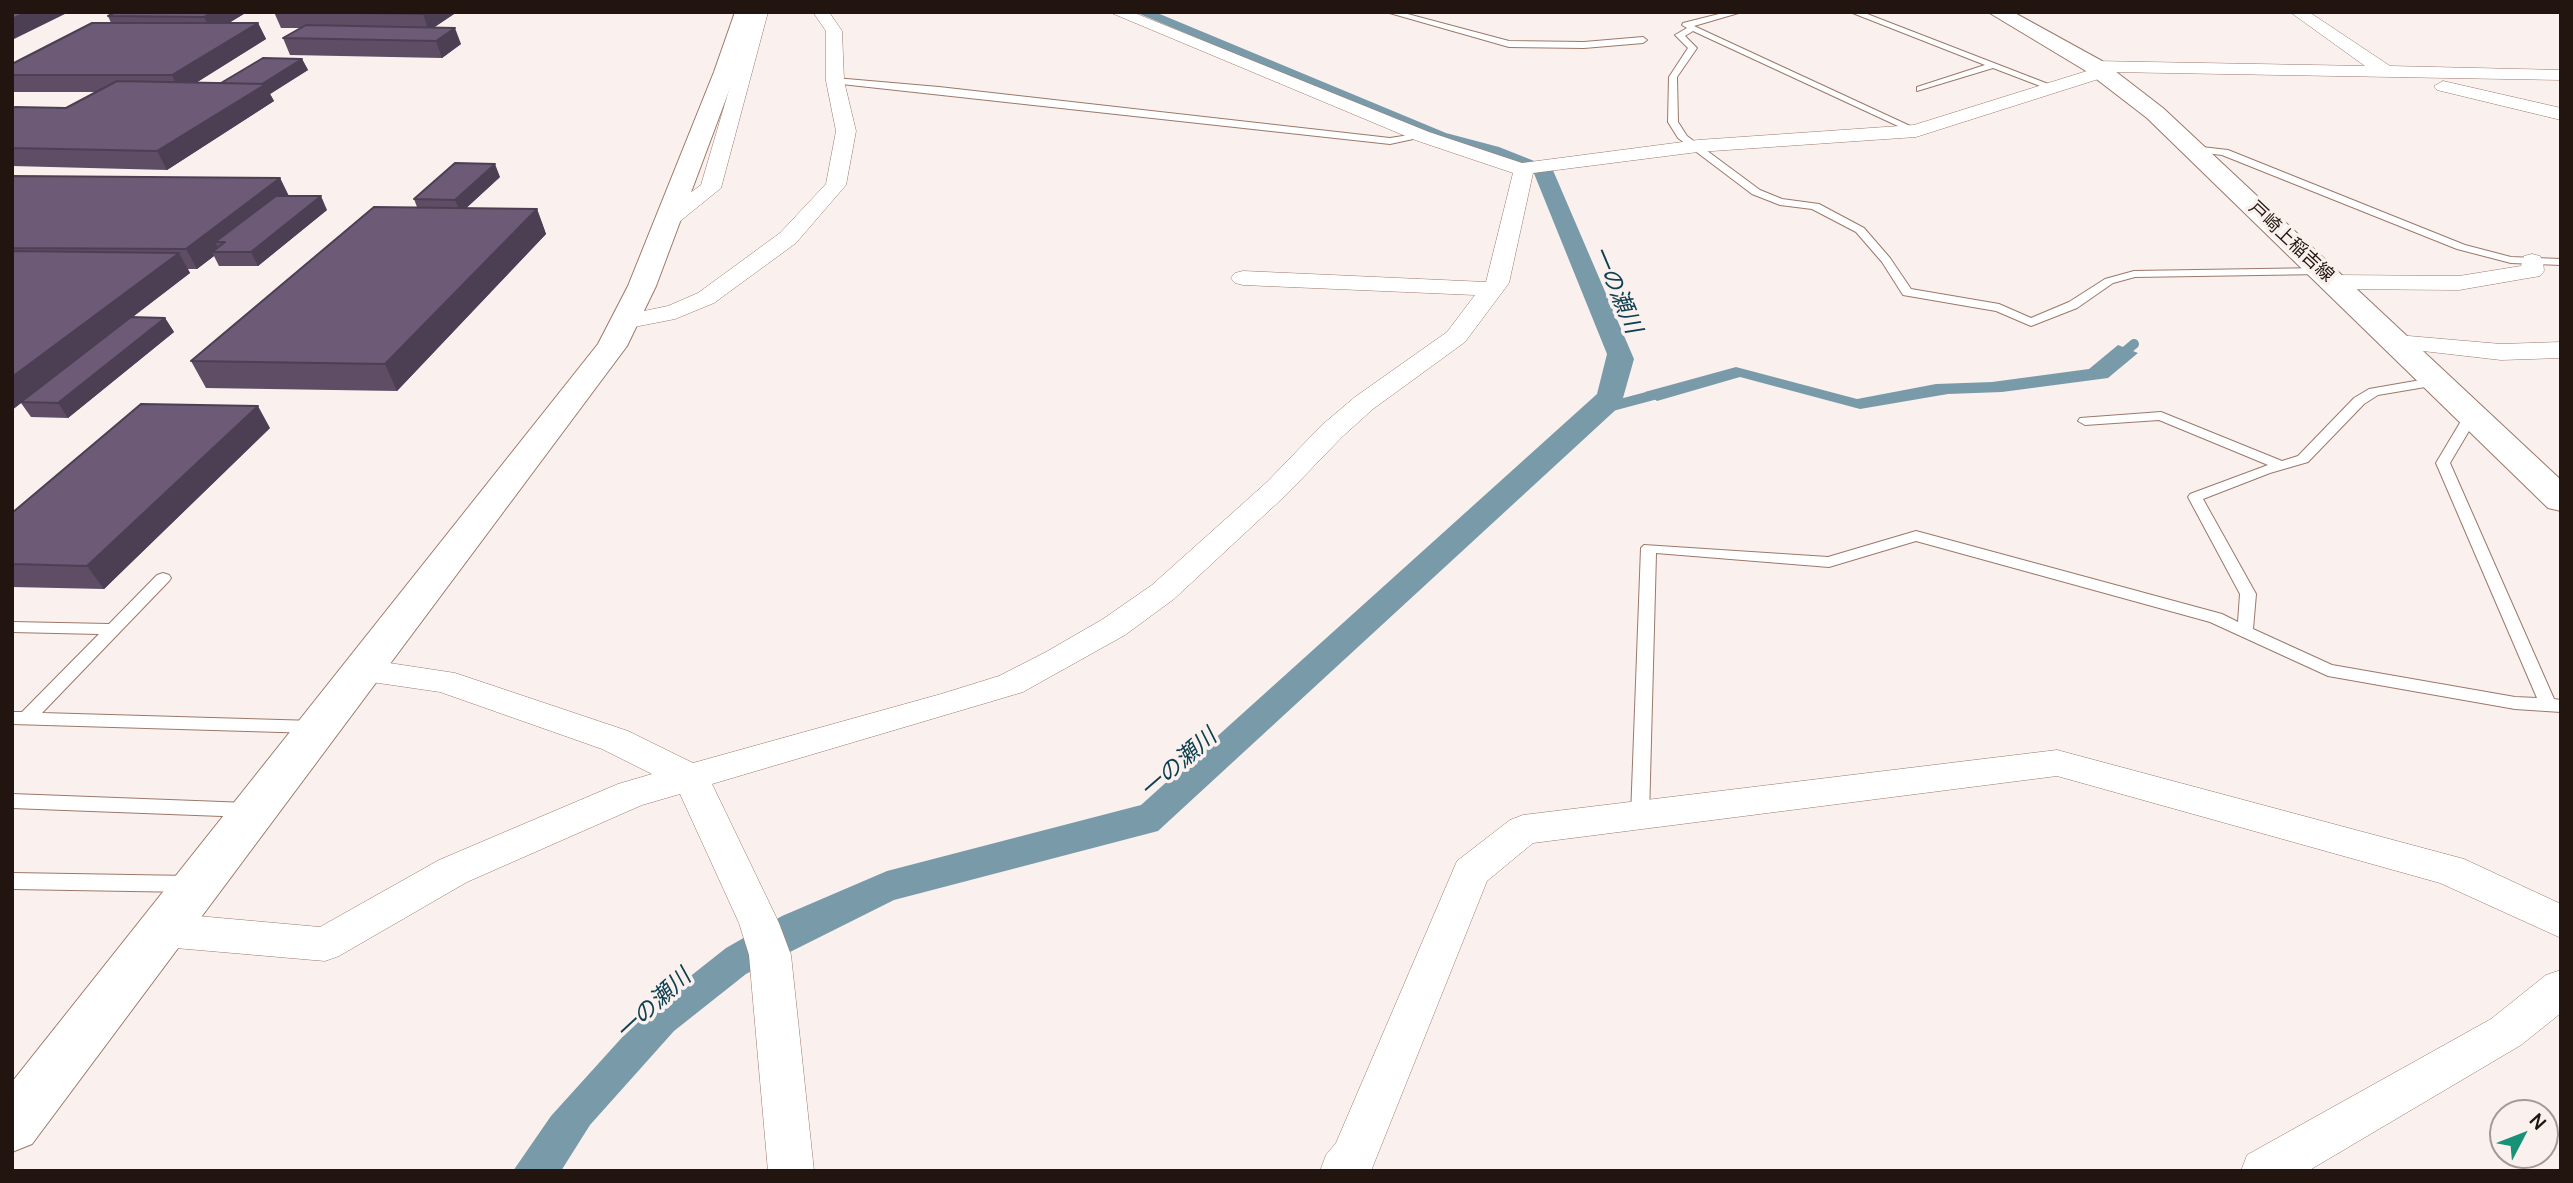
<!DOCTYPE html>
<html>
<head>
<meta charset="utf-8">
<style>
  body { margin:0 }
  #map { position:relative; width:2573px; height:1183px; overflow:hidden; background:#faf1ee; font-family:Manrope,sans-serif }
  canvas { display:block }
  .frame { position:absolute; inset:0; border:14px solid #22150f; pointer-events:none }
  .north { position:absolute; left:2489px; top:1099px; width:70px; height:70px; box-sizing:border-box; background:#faf1ee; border:2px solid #a49995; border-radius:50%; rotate:48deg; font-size:19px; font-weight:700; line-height:28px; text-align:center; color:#22150f }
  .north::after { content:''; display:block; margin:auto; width:24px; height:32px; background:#189277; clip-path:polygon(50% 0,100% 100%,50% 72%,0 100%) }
</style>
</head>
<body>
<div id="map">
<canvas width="2573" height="1183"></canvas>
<div class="frame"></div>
<div class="north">N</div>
</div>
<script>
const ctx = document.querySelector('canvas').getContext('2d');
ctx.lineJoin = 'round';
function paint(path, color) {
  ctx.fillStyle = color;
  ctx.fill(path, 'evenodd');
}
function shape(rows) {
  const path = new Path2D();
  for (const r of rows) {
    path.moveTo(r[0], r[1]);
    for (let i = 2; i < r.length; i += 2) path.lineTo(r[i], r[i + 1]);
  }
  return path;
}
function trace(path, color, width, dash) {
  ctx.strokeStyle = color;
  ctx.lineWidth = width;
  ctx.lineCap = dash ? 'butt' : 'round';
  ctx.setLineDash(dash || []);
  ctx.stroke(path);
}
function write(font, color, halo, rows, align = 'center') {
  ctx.font = font + ' Manrope,"Noto Sans JP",sans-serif';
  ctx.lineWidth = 7;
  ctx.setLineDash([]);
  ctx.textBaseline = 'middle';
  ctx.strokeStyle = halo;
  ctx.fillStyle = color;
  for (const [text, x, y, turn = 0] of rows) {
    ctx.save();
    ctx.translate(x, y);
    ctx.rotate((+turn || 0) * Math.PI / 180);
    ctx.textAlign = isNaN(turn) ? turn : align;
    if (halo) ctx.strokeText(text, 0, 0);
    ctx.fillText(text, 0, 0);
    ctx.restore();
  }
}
const water = shape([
  [1135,12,1155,12,1446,133,1499,147,1552,168,1634,359,1621,405,1158,831,894,900,746,974,674,1031,590,1125,561,1171,513,1171,551,1116,645,1012,726,948,782,916,887,871,1141,805,1597,394,1607,354,1533,171,1437,139],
  [2118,345,2138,353,2108,378,2002,392,1948,394,1860,409,1740,377,1657,401,1645,392,1736,367,1857,399,1936,384,1992,382,2089,369]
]);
const stream = shape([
  [2116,359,2134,344],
  [1605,408,1665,392]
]);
const service = shape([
  [1386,12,1400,12,1509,41,1584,42,1643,37,1647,40,1643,43,1584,48,1509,47,1386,12],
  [1727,12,1742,12,1694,26,1921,131,1913,133,1693,31,1685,36,1697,48,1677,77,1678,122,1687,136,1760,190,1782,199,1819,204,1864,228,1890,258,1911,289,1999,304,2031,318,2069,302,2105,279,2134,271,2322,268,2328,271,2322,274,2135,277,2113,283,2077,308,2031,326,1996,311,1903,295,1882,262,1856,232,1812,209,1780,205,1752,194,1678,138,1668,122,1669,77,1688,48,1675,35,1687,28,1682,25,1683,23,1727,12],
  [1850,12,1862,12,2056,87,2048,89,1993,68,1917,91,1917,87,1985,65,1850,12],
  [835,78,939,87,1390,138,1422,133,1427,136,1390,144,832,83,830,81,835,78],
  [2193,146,2228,150,2465,245,2511,257,2561,259,2561,265,2511,263,2457,249,2222,155,2189,151,2189,147,2193,146],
  [2438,377,2444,381,2443,384,2378,395,2364,404,2308,462,2270,473,2203,499,2256,594,2253,629,2332,665,2515,697,2537,698,2436,463,2467,411,2477,411,2479,414,2450,463,2554,699,2561,700,2561,712,2515,709,2328,676,2210,622,1916,541,1829,567,1656,553,1649,816,1647,821,1640,823,1633,821,1631,816,1641,548,1644,545,1828,557,1916,531,2222,614,2238,622,2240,594,2188,497,2190,494,2268,465,2159,420,2085,425,2078,421,2080,418,2161,412,2282,461,2298,456,2354,398,2369,389,2438,377],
  [163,573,169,575,171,578,169,581,42,713,314,721,320,723,323,727,320,731,314,733,12,724,12,712,22,712,99,634,12,632,12,622,109,624,157,575,163,573],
  [12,794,248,803,255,805,257,810,255,815,248,817,12,808,12,794],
  [12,873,190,876,197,878,200,884,197,890,190,892,12,889,12,873]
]);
const minor = shape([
  [752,12,768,12,721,188,673,227,657,227,654,222,657,217,701,185,752,12],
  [813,12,829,12,842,31,844,81,856,131,846,185,796,243,714,303,675,319,624,329,615,327,612,322,615,317,668,306,698,293,780,233,826,184,836,131,826,81,826,31,813,12],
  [1109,12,1132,12,1429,132,1522,163,1698,140,1914,125,2090,70,2085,66,2094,61,2365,66,2290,12,2309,12,2390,66,2561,70,2561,80,2111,72,2108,76,1916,137,1698,152,1533,173,1509,283,1465,342,1373,409,1342,437,1287,494,1174,599,1125,635,1023,692,712,784,779,923,791,955,814,1171,768,1171,749,955,739,923,680,794,642,805,467,882,339,956,325,961,164,947,150,942,144,930,150,918,164,913,320,927,439,860,618,784,652,774,602,749,440,692,351,679,346,671,351,663,363,659,455,673,628,731,693,763,941,694,999,676,1046,652,1103,619,1152,585,1267,482,1322,425,1355,397,1447,332,1475,295,1243,285,1235,283,1231,278,1235,273,1243,271,1486,282,1513,173,1415,140,1109,12],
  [2443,81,2561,108,2561,120,2437,90,2434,86,2443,81],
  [2532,254,2540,256,2543,261,2544,271,2540,276,2459,290,2333,289,2325,287,2321,282,2325,277,2333,275,2459,276,2521,266,2524,256,2532,254],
  [2397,335,2501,344,2561,342,2561,358,2501,360,2388,347,2385,342,2388,337,2397,335],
  [2057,750,2464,859,2561,904,2561,938,2440,883,2057,776,1533,843,1487,881,1371,1171,1320,1171,1326,1155,1336,1143,1457,861,1510,820,1523,815,2057,750],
  [2561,970,2561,1013,2521,1045,2308,1171,2241,1171,2247,1155,2491,1019,2546,975,2561,970]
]);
const tertiary = shape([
  [735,12,755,12,736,72,656,286,627,346,32,1144,12,1152,12,1082,598,344,628,286,714,72,735,12]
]);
const secondary = shape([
  [1988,12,2013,12,2102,61,2163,108,2561,480,2561,511,2548,508,2147,118,2086,71,1988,12]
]);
const wall = shape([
  [116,12,247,12,229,23,258,23,266,39,197,82,221,83,302,59,308,70,270,94,274,101,167,170,12,166,12,109,66,108,95,92,12,92,12,64,111,23,108,16],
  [274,12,457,12,434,27,461,44,442,58,290,55,283,38,300,28,281,28],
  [12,176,280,178,289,196,327,210,258,266,219,266,214,256,197,269,188,269,190,273,132,317,165,318,174,332,68,418,31,417,21,403,12,410],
  [500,177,466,208,537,209,546,234,397,391,206,388,191,361,417,207,414,199],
  [270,428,104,589,12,587,12,513]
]);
const shadedWall = shape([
  [27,12,69,12,12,40,12,19],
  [212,12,247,12,212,33,204,17],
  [426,12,457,12,429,31,423,14],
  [258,23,266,39,180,93,172,75],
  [455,28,461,44,442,58,436,41],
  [302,59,308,70,270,94,274,101,167,170,157,151],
  [495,164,500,177,461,213,455,200],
  [280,178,289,197,225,242,215,242,220,251,212,252,214,256,197,269,186,249],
  [321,196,327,210,258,266,251,252],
  [537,209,546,234,397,391,385,364],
  [179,253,190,273,12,410,12,377],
  [165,318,174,332,68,418,58,403],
  [258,406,270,428,104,589,87,566]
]);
const building = shape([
  [12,12,27,12,12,19,12,12],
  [116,12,212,12,204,17,108,16,116,12],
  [301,12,426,12,423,14,301,12],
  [92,23,258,23,172,75,12,75,12,64,92,23],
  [306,25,455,28,436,41,283,38,306,25],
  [263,58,302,59,262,84,221,83,263,58],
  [117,81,266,84,157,151,12,148,12,109,15,107,66,108,117,81],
  [455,163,495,164,455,200,414,199,455,163],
  [12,176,280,178,186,249,12,248,12,176],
  [276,196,321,196,251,252,212,252,225,242,215,242,276,196],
  [374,207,537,209,385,364,191,361,374,207],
  [12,251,179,253,12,377,12,251],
  [131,317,165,318,58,403,21,402,131,317],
  [141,404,258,406,87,566,12,564,12,513,141,404]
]);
const farStreetnames = [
  ["戸崎上稲吉線",2291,242,43]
];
const waterNames = [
  ["一の瀬川",1616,290,67],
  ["一の瀬川",1179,764,-41],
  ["一の瀬川",654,1005,-43]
];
paint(water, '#799ba9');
trace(stream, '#799ba9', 10);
trace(service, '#9c786a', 2);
trace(minor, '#9c786a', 1);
trace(tertiary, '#9c786a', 2);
trace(secondary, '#9c786a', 2);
paint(service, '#fff');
paint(minor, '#fff');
paint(tertiary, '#fff');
paint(secondary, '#fff');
paint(wall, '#5e4d65');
paint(shadedWall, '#4c3f53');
paint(building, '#6d5a76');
trace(building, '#4c3f53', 2);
write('18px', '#22150f', '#faf1ee', farStreetnames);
write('italic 23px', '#0f4051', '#faf1ee', waterNames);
</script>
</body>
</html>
